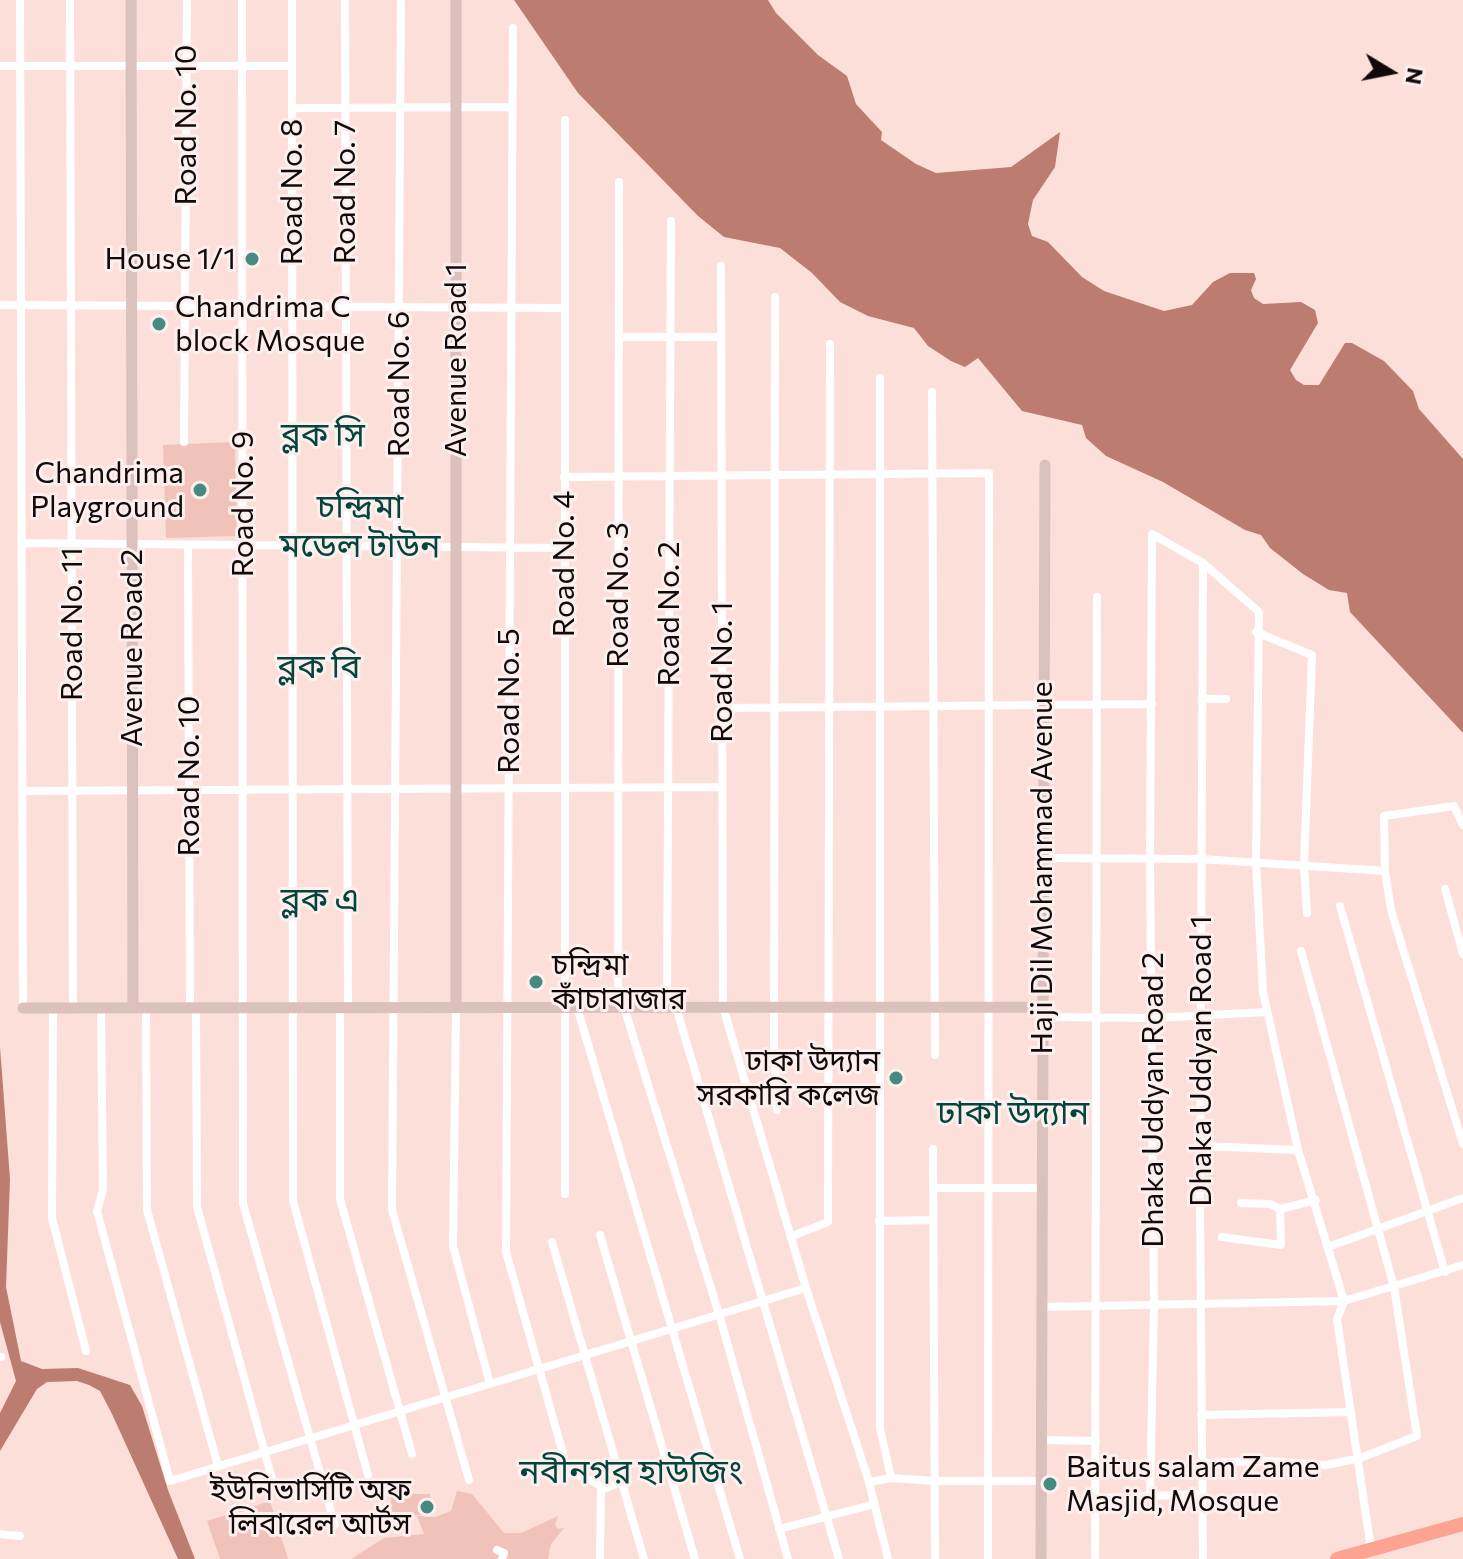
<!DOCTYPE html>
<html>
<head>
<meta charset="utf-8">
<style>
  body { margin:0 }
  #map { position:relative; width:1463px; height:1559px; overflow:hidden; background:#fcdfd9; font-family:Commissioner,sans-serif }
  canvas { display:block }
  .north { position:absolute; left:1351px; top:32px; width:80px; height:80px; -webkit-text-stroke:6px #fcf0ee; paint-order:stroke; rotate:100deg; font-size:22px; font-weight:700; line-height:32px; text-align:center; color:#120908 }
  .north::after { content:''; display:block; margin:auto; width:28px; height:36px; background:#120908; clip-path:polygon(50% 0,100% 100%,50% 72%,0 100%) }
</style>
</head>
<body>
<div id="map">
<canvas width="1463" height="1559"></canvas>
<div class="north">N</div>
</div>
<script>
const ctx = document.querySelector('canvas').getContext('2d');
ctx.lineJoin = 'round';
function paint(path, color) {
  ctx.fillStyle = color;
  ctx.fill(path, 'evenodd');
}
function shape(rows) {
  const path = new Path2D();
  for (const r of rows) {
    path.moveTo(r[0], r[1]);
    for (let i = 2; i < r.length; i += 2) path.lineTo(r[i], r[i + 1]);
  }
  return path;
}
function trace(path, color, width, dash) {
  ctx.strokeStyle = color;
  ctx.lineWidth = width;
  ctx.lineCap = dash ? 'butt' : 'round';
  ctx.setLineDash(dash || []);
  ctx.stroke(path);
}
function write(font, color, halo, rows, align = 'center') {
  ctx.font = font + ' Commissioner,"Noto Sans Bengali",sans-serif';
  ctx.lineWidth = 6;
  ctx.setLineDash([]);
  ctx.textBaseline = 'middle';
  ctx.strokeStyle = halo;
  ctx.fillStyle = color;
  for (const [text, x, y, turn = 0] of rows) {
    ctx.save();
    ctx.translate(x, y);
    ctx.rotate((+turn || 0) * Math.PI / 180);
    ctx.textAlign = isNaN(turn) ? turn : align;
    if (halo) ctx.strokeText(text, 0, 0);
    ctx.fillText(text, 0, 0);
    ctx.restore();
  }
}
const green = shape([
  [235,442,237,536,166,538,163,445],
  [457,1491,472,1494,504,1533,521,1533,558,1516,555,1525,558,1529,564,1528,551,1544,548,1559,351,1559,384,1538,424,1534,417,1516,435,1517,451,1511],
  [391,1494,430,1494,430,1515,391,1515],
  [270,1501,288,1559,220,1559,207,1521]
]);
const water = shape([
  [514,0,768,0,776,13,818,55,847,76,856,104,882,132,881,140,916,164,936,173,1011,167,1060,132,1055,167,1033,200,1028,224,1032,236,1048,242,1082,277,1104,291,1164,311,1192,305,1213,282,1230,273,1254,273,1256,279,1251,290,1254,298,1263,304,1301,302,1315,310,1318,323,1290,370,1296,380,1304,385,1319,385,1345,343,1352,343,1384,361,1413,391,1419,409,1463,459,1463,733,1350,612,1347,593,1329,590,1303,574,1270,548,1261,535,1245,530,1163,482,1106,456,1086,438,1082,425,1022,411,978,358,965,367,951,361,928,346,914,328,868,316,840,302,812,273,780,248,724,237,698,216,578,93],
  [0,1047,10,1179,6,1287,21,1361,42,1369,78,1368,130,1385,142,1406,168,1490,195,1559,178,1559,112,1414,100,1391,89,1385,77,1381,47,1382,37,1389,0,1451,0,1413,16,1381,0,1322]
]);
const street = shape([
  [20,0,23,1008],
  [70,0,73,1008],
  [242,0,243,1204,335,1525],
  [292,0,293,1201,368,1475],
  [345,0,348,1008],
  [401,0,392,1210,469,1480],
  [513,28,506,1252,568,1471,597,1483,601,1488,600,1559],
  [0,66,292,66],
  [292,108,512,107],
  [721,266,723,1007,806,1288,869,1482,888,1559],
  [775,297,774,1045,777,1110],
  [0,305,565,308],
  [619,337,721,337],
  [880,378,880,1428,891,1478],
  [932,392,935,1055],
  [184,442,187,0],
  [564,477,989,473,988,1559],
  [22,543,564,548],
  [188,545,190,1008],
  [1203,563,1200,1200,1203,1559],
  [1256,632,1312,655,1304,865,1307,913],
  [1202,699,1226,699],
  [722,708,1152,704],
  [22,791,722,787],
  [1463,825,1454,806,1384,816,1385,871,1391,910,1463,1144],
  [1042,858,1201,859,1385,871],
  [1445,889,1463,954],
  [1340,906,1445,1272],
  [577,1007,740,1559],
  [618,1007,619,182],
  [624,1007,719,1314,788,1559],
  [667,1007,671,221],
  [676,1007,839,1559],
  [53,1008,52,1218,86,1351],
  [101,1008,103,1190,97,1211,170,1481,806,1288],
  [146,1008,147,1210,218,1466],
  [196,1008,197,1207,274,1486],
  [340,1008,340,1199,412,1454],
  [456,1008,453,1246,490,1384],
  [1042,1017,1154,1018,1267,1012],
  [1200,1146,1298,1150],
  [933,1149,935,1559],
  [933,1188,1042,1188],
  [565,1194,565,120],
  [1241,1203,1270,1204,1280,1209,1316,1200],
  [879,1221,933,1220],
  [600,1235,695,1559],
  [792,1236,828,1222,830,344],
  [1222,1237,1281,1245,1280,1209],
  [552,1242,644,1559],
  [1328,1247,1463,1198],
  [1041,1307,1344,1301,1463,1265],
  [0,1357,1,1357],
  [1201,1415,1351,1412],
  [1041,1440,1096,1441],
  [1201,1463,1268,1461,1326,1465,1360,1458,1417,1436,1394,1287,1301,951],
  [869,1482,891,1478,935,1481,1041,1481],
  [601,1490,616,1484,620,1479],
  [1150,1497,1154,1304,1150,858,1152,534,1203,563,1259,612,1256,863,1263,992,1298,1150,1344,1301,1337,1319,1371,1549],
  [1096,1498,1202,1494],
  [779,1529,875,1504],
  [0,1534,20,1536],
  [497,1550,504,1553,502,1559],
  [1095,1559,1097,597]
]);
const secondary = shape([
  [131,0,133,1008],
  [456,0,456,1008],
  [23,1008,1042,1007],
  [1041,1559,1045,465]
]);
const highway = shape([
  [1337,1559,1463,1524]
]);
const markers = [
  [252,259,8,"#478b80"],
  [159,324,8,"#478b80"],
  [200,490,8,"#478b80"],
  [536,982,8,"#478b80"],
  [896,1078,8,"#478b80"],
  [1050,1484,8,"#478b80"],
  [427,1507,8,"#478b80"]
];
const streetNames = [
  ["Road No. 10",186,125,-90],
  ["Road No. 8",292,192,-90],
  ["Road No. 7",345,192,-90],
  ["Avenue Road 1",456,360,-90],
  ["Road No. 6",399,384,-90],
  ["Road No. 9",243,504,-90],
  ["Road No. 4",564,564,-90],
  ["Road No. 3",618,595,-90],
  ["Road No. 2",669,614,-90],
  ["Road No. 11",72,624,-90],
  ["Avenue Road 2",132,648,-90],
  ["Road No. 1",722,672,-90],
  ["Road No. 5",509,701,-90],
  ["Road No. 10",189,776,-90],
  ["Haji Dil Mohammad Avenue",1042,868,-90],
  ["Dhaka Uddyan Road 1",1201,1061,-90],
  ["Dhaka Uddyan Road 2",1153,1100,-90]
];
const poiNames = [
  ["House 1/1",236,259],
  ["Chandrima C",175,307,"left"],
  ["block Mosque",175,341,"left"],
  ["Chandrima",184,473],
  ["Playground",184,507],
  ["চন্দ্রিমা",552,965,"left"],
  ["কাঁচাবাজার",552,999,"left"],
  ["ঢাকা উদ্যান",880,1061],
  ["সরকারি কলেজ",880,1095],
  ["Baitus salam Zame",1066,1467,"left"],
  ["Masjid, Mosque",1066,1501,"left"],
  ["ইউনিভার্সিটি অফ",411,1490],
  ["লিবারেল আর্টস",411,1524]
];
const quarterNames = [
  ["ব্লক সি",323,435],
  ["চন্দ্রিমা",360,507],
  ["মডেল টাউন",360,546],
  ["ব্লক বি",319,667],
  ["ব্লক এ",320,900],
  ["ঢাকা উদ্যান",1013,1113],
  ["নবীনগর হাউজিং",631,1472]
];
paint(green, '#f1c2b9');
paint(water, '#bc7c6f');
trace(street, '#fff', 8);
trace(secondary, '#dac1bc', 11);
trace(highway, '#fca391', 14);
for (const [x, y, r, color] of markers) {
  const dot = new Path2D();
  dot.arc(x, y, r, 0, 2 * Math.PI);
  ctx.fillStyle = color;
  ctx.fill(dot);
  trace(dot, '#fcf0ee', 3);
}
write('30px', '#120908', '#fcf0ee', streetNames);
write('30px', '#120908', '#fcf0ee', poiNames, 'right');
write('34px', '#05443c', '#fcf0ee', quarterNames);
</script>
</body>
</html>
